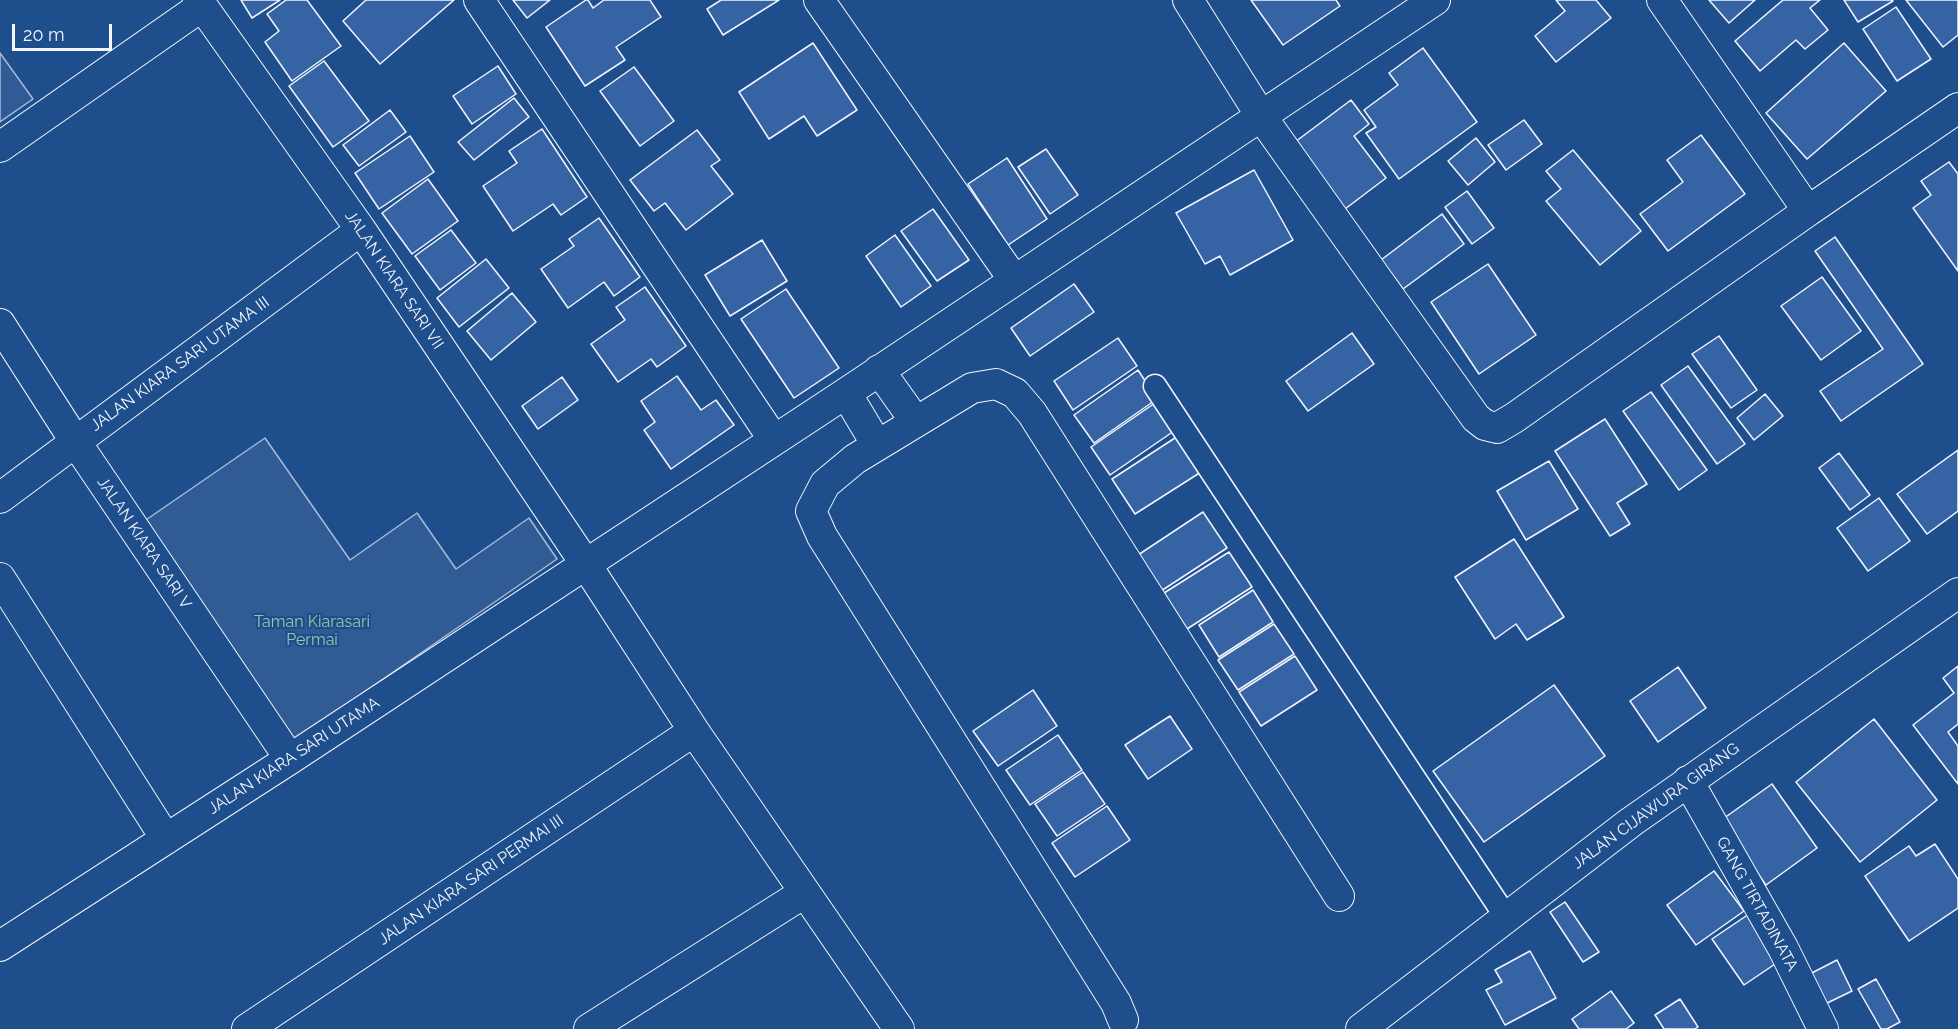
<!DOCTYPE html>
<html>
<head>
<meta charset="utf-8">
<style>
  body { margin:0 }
  #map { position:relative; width:1958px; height:1029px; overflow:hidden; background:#1f4e8c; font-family:Raleway,sans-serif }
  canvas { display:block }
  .scale { position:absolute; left:12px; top:24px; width:100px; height:27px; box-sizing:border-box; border:3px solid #f2f6ff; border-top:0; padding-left:8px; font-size:18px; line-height:21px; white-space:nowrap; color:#f2f6ff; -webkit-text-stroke:4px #1f4e8c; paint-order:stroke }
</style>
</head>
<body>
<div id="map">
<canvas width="1958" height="1029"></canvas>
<div class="scale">20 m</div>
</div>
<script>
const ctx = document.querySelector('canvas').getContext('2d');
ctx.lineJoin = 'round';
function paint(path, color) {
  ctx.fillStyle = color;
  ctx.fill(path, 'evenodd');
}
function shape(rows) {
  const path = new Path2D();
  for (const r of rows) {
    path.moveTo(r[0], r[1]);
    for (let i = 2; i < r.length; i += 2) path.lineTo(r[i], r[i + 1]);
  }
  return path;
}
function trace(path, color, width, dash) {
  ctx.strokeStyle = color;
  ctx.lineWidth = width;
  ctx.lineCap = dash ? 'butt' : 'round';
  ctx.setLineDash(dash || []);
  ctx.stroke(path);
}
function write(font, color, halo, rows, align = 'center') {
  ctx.font = font + ' Raleway,sans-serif';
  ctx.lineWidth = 4.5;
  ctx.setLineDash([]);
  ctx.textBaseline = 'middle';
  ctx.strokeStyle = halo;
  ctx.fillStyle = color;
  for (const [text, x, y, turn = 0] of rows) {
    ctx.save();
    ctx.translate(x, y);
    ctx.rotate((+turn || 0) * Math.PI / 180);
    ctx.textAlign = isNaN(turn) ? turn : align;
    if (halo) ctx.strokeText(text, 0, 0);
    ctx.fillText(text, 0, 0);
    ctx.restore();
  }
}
const built = shape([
  [0,53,33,99,0,122,0,53],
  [265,438,350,560,417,513,456,569,529,518,557,559,292,742,140,524,265,438]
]);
const building = shape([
  [241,0,280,0,252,18,241,0],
  [286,0,307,0,341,46,292,81,265,42,279,31,267,14,286,0],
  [366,0,454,0,380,64,343,21,366,0],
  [513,0,550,0,527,18,513,0],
  [586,0,588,0,593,8,604,0,650,0,661,17,616,47,625,60,585,86,546,27,586,0],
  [721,0,779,0,723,35,707,9,721,0],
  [1251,0,1336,0,1340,6,1283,45,1251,0],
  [1556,0,1596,0,1611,18,1556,62,1535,36,1565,11,1556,0],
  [1709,0,1755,0,1729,23,1709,0],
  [1783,0,1820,0,1810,8,1828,30,1805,49,1796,40,1760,71,1735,41,1783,0],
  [1844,0,1892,0,1893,1,1858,22,1844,0],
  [1906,0,1958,0,1958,35,1943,47,1906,0],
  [1896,7,1931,59,1897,81,1863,29,1896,7],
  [813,43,857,110,817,136,804,116,769,139,739,92,813,43],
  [1844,43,1886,91,1807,159,1766,113,1844,43],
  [1423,48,1477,122,1399,179,1366,133,1376,127,1364,110,1398,85,1389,73,1423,48],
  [324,61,369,121,333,147,289,86,324,61],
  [498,66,516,94,472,124,453,96,498,66],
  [634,67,674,121,640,146,600,91,634,67],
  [514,98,529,117,474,160,458,142,514,98],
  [1351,100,1369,124,1354,136,1386,178,1345,209,1295,142,1351,100],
  [390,110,406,132,359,166,343,145,390,110],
  [1524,120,1542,144,1506,170,1488,145,1524,120],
  [542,129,587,197,561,215,553,204,513,231,483,186,517,163,509,151,542,129],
  [697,130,720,160,711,166,733,194,686,230,665,203,654,211,630,180,697,130],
  [1701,135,1745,194,1668,251,1640,214,1683,182,1667,160,1701,135],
  [410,136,434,172,379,209,355,173,410,136],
  [1476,138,1495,162,1468,185,1448,161,1476,138],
  [1046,149,1078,195,1050,214,1018,167,1046,149],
  [1573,150,1641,231,1600,265,1546,201,1561,189,1546,171,1573,150],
  [1007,158,1047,219,1008,245,968,184,1007,158],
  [1949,162,1958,174,1958,271,1913,208,1931,195,1921,181,1949,162],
  [1254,170,1293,240,1230,275,1220,256,1205,264,1176,213,1254,170],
  [428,179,458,221,412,254,382,213,428,179],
  [1467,191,1494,228,1472,244,1445,207,1467,191],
  [933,209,969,260,937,281,901,231,933,209],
  [1442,214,1464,244,1403,289,1381,260,1442,214],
  [599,218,640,277,614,296,604,282,568,308,541,269,574,246,569,239,599,218],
  [451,230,476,263,440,290,415,256,451,230],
  [895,235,931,286,901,307,866,256,895,235],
  [1835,237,1923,364,1841,421,1820,391,1883,349,1815,251,1835,237],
  [762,240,787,281,730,316,705,275,762,240],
  [486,259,509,288,459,327,437,298,486,259],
  [1488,264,1536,335,1479,374,1431,302,1488,264],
  [1822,277,1861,331,1821,360,1781,306,1822,277],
  [1074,284,1094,312,1030,356,1011,328,1074,284],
  [645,287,686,346,657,367,651,359,618,382,591,344,625,320,616,307,645,287],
  [786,289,839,368,794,398,741,319,786,289],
  [512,293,536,322,491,360,467,331,512,293],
  [1352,333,1374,364,1308,411,1286,381,1352,333],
  [1719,336,1757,390,1731,408,1692,354,1719,336],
  [1118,338,1137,366,1073,410,1054,381,1118,338],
  [1688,366,1745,444,1717,464,1661,385,1688,366],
  [1138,370,1157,399,1094,443,1074,415,1138,370],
  [677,376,701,410,716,400,734,425,671,469,644,430,655,422,641,401,677,376],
  [562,377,578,400,538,429,522,406,562,377],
  [1651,392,1707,470,1679,490,1623,411,1651,392],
  [1765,394,1783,416,1754,440,1737,418,1765,394],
  [1155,403,1174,431,1110,475,1091,447,1155,403],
  [1605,419,1647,484,1617,503,1630,524,1610,536,1555,451,1605,419],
  [1178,436,1201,472,1135,514,1112,479,1178,436],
  [1958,450,1958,511,1927,534,1897,494,1958,450],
  [1839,453,1870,495,1850,510,1819,468,1839,453],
  [1549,461,1578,509,1526,540,1497,491,1549,461],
  [1879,498,1910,541,1868,571,1837,528,1879,498],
  [1203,512,1227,548,1161,591,1138,555,1203,512],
  [1514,539,1564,617,1527,640,1516,624,1495,639,1455,577,1514,539],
  [1229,552,1252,587,1187,629,1164,593,1229,552],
  [1253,590,1273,622,1219,657,1199,625,1253,590],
  [1274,624,1294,654,1238,690,1218,660,1274,624],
  [1295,656,1317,690,1261,726,1239,692,1295,656],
  [1958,666,1958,724,1948,732,1958,746,1958,784,1913,725,1954,693,1943,678,1958,666],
  [1678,667,1706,708,1658,742,1630,701,1678,667],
  [1554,685,1605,756,1484,842,1433,771,1554,685],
  [1033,690,1057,726,998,766,973,731,1033,690],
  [1170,716,1192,749,1148,779,1125,745,1170,716],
  [1874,719,1937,800,1860,862,1796,782,1874,719],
  [1058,735,1082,770,1030,805,1006,770,1058,735],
  [1083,772,1105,804,1057,836,1035,804,1083,772],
  [1772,784,1817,848,1766,885,1720,821,1772,784],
  [1107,806,1130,840,1075,877,1052,843,1107,806],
  [1935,844,1958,879,1958,908,1909,941,1865,876,1909,846,1916,856,1935,844],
  [1714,871,1744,911,1696,945,1667,905,1714,871],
  [1565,902,1599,952,1583,962,1550,912,1565,902],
  [1749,914,1781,960,1744,985,1712,939,1749,914],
  [1530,951,1556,998,1505,1025,1486,990,1502,982,1495,970,1530,951],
  [1837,960,1852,991,1821,1006,1806,976,1837,960],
  [1876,979,1900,1022,1887,1029,1881,1029,1858,989,1876,979],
  [1611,991,1634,1023,1626,1029,1579,1029,1572,1019,1611,991],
  [1680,999,1698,1027,1695,1029,1664,1029,1655,1015,1680,999]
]);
const pedestrian = shape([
  [1155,386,1506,917]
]);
const minor = shape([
  [198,0,361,230,585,563,694,731,899,1029],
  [479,0,774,440],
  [819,0,1014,280],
  [1188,0,1261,116,1476,418,1485,425,1497,428,1514,418,1808,211],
  [1662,0,1808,211,1958,108],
  [0,147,202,6],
  [0,324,75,441,290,759],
  [879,370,916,422],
  [846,393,877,445],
  [0,498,361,230],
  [0,578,166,839],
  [1688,781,1783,948,1823,1029],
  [0,946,290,759,846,393,1435,0],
  [1123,1020,1116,1003,822,536,811,511,825,484,855,459,972,388,996,384,1015,393,1032,413,1339,896],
  [247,1029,694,731],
  [589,1029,804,893],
  [1361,1029,1631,822,1958,593]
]);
const streetNames = [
  ["JALAN KIARA SARI VII",394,280,56],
  ["JALAN KIARA SARI UTAMA III",180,364,-36],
  ["JALAN KIARA SARI V",144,543,56],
  ["JALAN KIARA SARI UTAMA",294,756,-33],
  ["JALAN CIJAWURA GIRANG",1656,806,-36],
  ["JALAN KIARA SARI PERMAI III",471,880,-34],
  ["GANG TIRTADINATA",1757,904,61]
];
const parkNames = [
  ["Taman Kiarasari",312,622],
  ["Permai",312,640]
];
paint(built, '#305b95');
trace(built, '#a8bbd7', 1.5);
paint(building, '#3563a3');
trace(building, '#f2f6ff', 1.5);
trace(pedestrian, '#f2f6ff', 25);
trace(minor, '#f2f6ff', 32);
trace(pedestrian, '#1f4e8c', 22);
trace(minor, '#1f4e8c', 30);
write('16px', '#f2f6ff', '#1f4e8c', streetNames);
write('16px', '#97c8a6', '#1f4e8c', parkNames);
</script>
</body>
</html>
